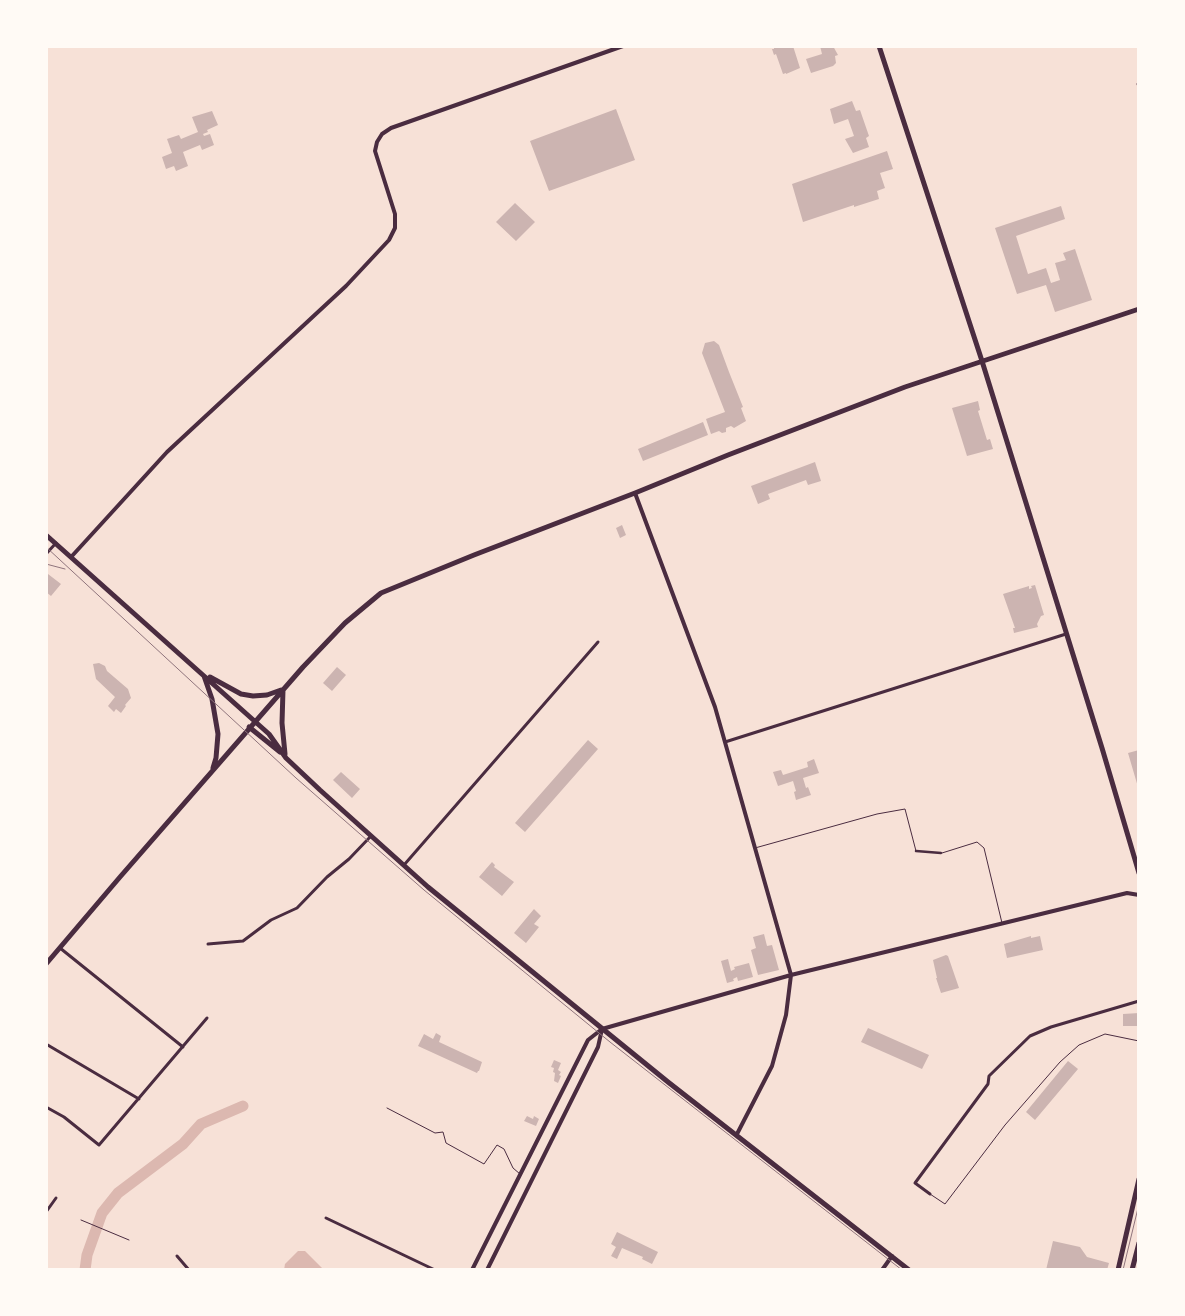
<!DOCTYPE html>
<html>
<head>
<meta charset="utf-8">
<style>
  body { margin:0 }
  #map { position:relative; width:1185px; height:1316px; overflow:hidden; background:#f7e1d7; font-family:Literata,serif }
  canvas { display:block }
  .frame { position:absolute; inset:0; border:48px solid #fffaf5; pointer-events:none }
</style>
</head>
<body>
<div id="map">
<canvas width="1185" height="1316"></canvas>
<div class="frame"></div>
</div>
<script>
const ctx = document.querySelector('canvas').getContext('2d');
ctx.lineJoin = 'round';
function paint(path, color) {
  ctx.fillStyle = color;
  ctx.fill(path, 'evenodd');
}
function shape(rows) {
  const path = new Path2D();
  for (const r of rows) {
    path.moveTo(r[0], r[1]);
    for (let i = 2; i < r.length; i += 2) path.lineTo(r[i], r[i + 1]);
  }
  return path;
}
function trace(path, color, width, dash) {
  ctx.strokeStyle = color;
  ctx.lineWidth = width;
  ctx.lineCap = dash ? 'butt' : 'round';
  ctx.setLineDash(dash || []);
  ctx.stroke(path);
}
const water = shape([
  [298,1251,305,1251,324,1270,284,1270,285,1264]
]);
const river = shape([
  [85,1270,87,1255,102,1213,118,1193,183,1144,201,1124,243,1106]
]);
const building = shape([
  [774,46,793,46,800,68,786,74,786,73,783,74,776,54,774,55,772,49,774,49],
  [820,46,833,46,838,55,835,56,836,63,833,66,811,73,806,59,822,54],
  [852,101,856,111,860,110,869,136,866,138,869,147,853,153,845,139,854,136,848,119,834,124,830,109],
  [616,109,635,160,549,191,530,141],
  [212,111,218,125,207,130,208,132,203,134,204,136,210,134,214,145,202,150,200,145,183,152,188,166,176,171,174,166,166,169,162,157,172,153,167,139,179,135,181,139,198,132,192,117],
  [887,151,893,169,880,173,885,188,877,191,879,199,854,207,854,205,803,222,792,184],
  [515,203,535,222,516,241,496,222],
  [1061,206,1065,219,1016,236,1028,274,1046,268,1051,283,1060,280,1055,263,1066,260,1063,253,1075,249,1092,300,1055,312,1046,285,1017,294,995,228],
  [714,341,719,345,729,372,743,407,741,408,746,421,734,428,731,426,726,428,726,432,722,433,719,431,711,434,706,419,725,412,702,353,705,343],
  [978,401,980,410,978,411,987,440,990,439,993,449,967,456,952,408],
  [703,422,708,435,643,461,638,449],
  [815,462,821,481,808,485,806,480,768,494,770,499,758,504,751,486],
  [622,525,626,535,620,538,616,528],
  [48,574,61,584,51,596,46,592,46,575],
  [1035,585,1044,615,1041,616,1037,624,1038,627,1014,633,1013,628,1015,628,1003,594,1029,586,1029,589,1032,588,1031,586],
  [99,663,105,666,107,671,128,689,131,698,125,705,126,706,121,713,116,709,114,712,108,706,115,697,96,679,93,664],
  [337,667,346,675,332,691,323,683],
  [588,740,598,749,525,832,515,823],
  [1139,750,1139,787,1138,787,1128,753],
  [814,759,819,773,803,778,806,788,808,787,811,795,796,800,794,792,796,791,793,781,778,786,773,772,781,770,783,775,808,767,807,762],
  [341,772,360,789,352,798,333,780],
  [492,862,495,865,494,867,514,882,502,896,479,877],
  [534,909,541,916,534,924,539,927,526,943,514,933],
  [764,934,767,946,772,945,779,970,758,975,751,950,756,948,753,937],
  [1031,936,1031,938,1040,936,1043,950,1007,958,1004,944],
  [946,955,948,956,959,988,941,993,936,978,937,978,933,960],
  [728,959,731,971,735,969,734,967,749,963,753,977,738,981,737,977,733,979,734,981,727,983,721,961],
  [1139,1013,1139,1026,1123,1026,1123,1014],
  [868,1028,929,1055,922,1069,861,1042],
  [436,1033,441,1036,439,1042,482,1062,479,1071,478,1071,477,1073,418,1046,424,1034,433,1039],
  [554,1060,561,1063,558,1070,561,1072,559,1075,561,1076,558,1083,554,1081,555,1073,553,1072,554,1068,551,1067],
  [1068,1061,1078,1069,1035,1120,1026,1112],
  [527,1116,533,1119,534,1116,539,1119,536,1126,524,1121],
  [617,1232,658,1252,652,1264,642,1259,643,1257,622,1248,617,1259,611,1256,616,1247,611,1244],
  [1053,1241,1080,1247,1087,1257,1109,1263,1107,1270,1046,1270]
]);
const path = shape([
  [81,1220,129,1240]
]);
const service = shape([
  [755,848,877,814,905,809,916,851],
  [942,853,977,842,984,848,1002,923],
  [387,1108,435,1133,443,1132,446,1143,484,1164,497,1145,504,1149,513,1168,520,1174],
  [930,1194,945,1204,1005,1125,1060,1062,1079,1045,1105,1034,1139,1041]
]);
const pedestrian = shape([
  [916,851,941,853]
]);
const minor = shape([
  [1138,84,1139,84],
  [46,554,56,543],
  [725,742,1066,634],
  [404,865,598,642],
  [208,944,243,941,271,920,297,908,327,877,349,859,371,836],
  [60,948,183,1047],
  [46,1044,139,1099],
  [46,1107,64,1117,99,1145,207,1018],
  [930,1194,915,1183,988,1084,989,1076,1030,1036,1051,1027,1139,1001],
  [46,1212,56,1198],
  [326,1218,435,1270],
  [177,1256,189,1270]
]);
const tertiary = shape([
  [635,493,715,707,791,975,786,1015,772,1066,737,1134],
  [72,556,167,452,346,286,389,240,395,228,395,214,375,151,377,142,382,134,391,128,623,46],
  [472,1270,588,1040,602,1029,791,975,1127,893,1139,895],
  [487,1270,598,1047,602,1029],
  [882,1270,892,1256]
]);
const primary = shape([
  [879,46,982,361,1102,748,1139,873],
  [46,535,269,734,286,758,320,790,428,887,668,1082,909,1270],
  [204,676,212,699,218,734,216,758,213,768],
  [210,677,241,694,253,696,267,695,281,690],
  [283,690,282,723,285,754],
  [249,727,280,752],
  [46,964,120,877,303,667,345,623,381,593,474,555,635,493,728,455,905,387,1139,309],
  [1118,1270,1139,1179],
  [1132,1270,1139,1243]
]);
const tram = shape([
  [46,547,296,778,424,890,610,1042,902,1270],
  [46,564,65,569],
  [1123,1270,1139,1204]
]);
paint(water, '#dcb8b0');
trace(river, '#dcb8b0', 11);
paint(building, '#ccb4b1');
trace(path, '#4a2c40', 1);
trace(service, '#4a2c40', 1);
trace(pedestrian, '#4a2c40', 2.5);
trace(minor, '#4a2c40', 3);
trace(tertiary, '#4a2c40', 4);
trace(primary, '#4a2c40', 5);
trace(tram, '#8f747c', 1);
</script>
</body>
</html>
